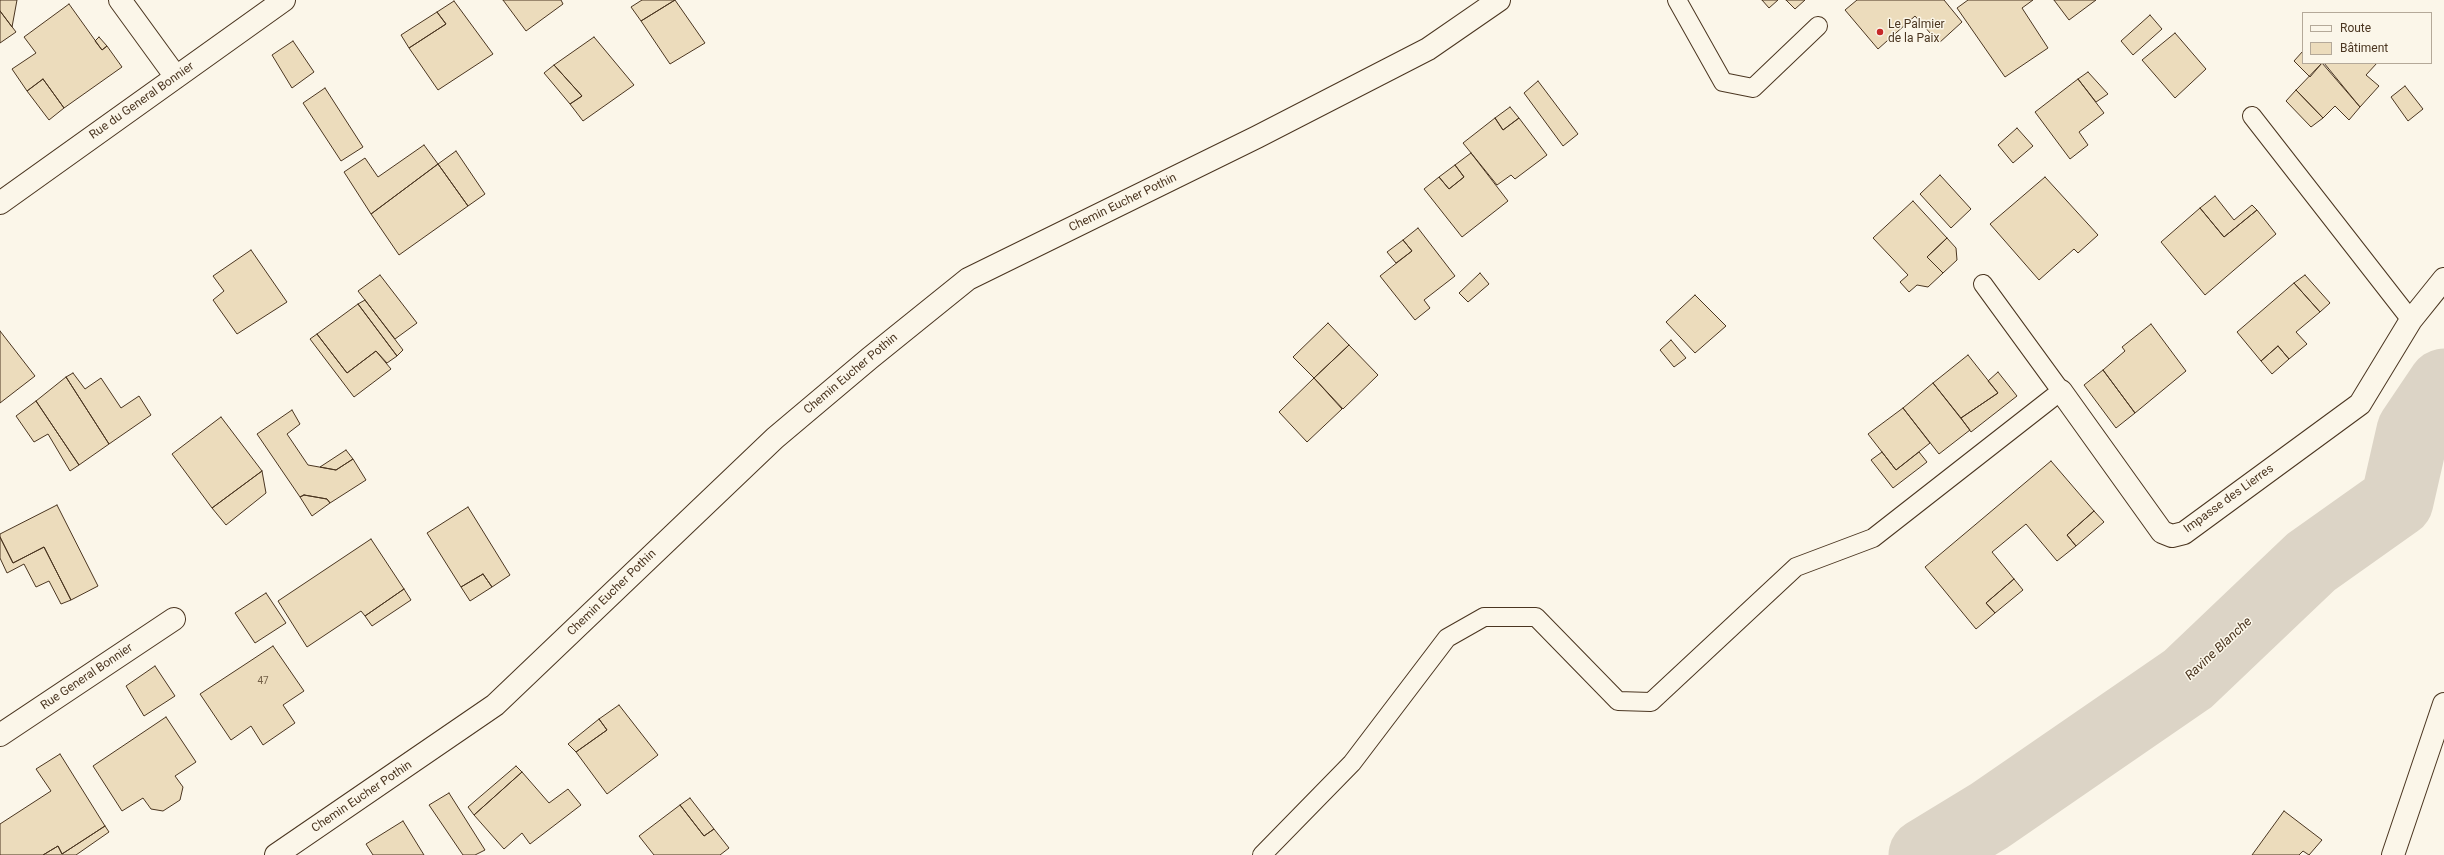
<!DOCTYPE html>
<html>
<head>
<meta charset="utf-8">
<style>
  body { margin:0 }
  #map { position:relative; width:2444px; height:855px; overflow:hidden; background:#fbf6e9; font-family:Roboto,sans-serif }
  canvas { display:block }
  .legend { position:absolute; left:2302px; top:12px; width:130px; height:52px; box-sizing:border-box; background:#fbf6e9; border:1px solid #b4a999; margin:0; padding:5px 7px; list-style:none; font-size:12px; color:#4a3520 }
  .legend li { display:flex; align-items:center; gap:8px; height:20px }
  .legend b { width:20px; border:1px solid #b4a999 }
</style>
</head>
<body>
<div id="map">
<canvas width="2444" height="855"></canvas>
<ul class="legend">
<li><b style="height:5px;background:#fbf6e9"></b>Route</li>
<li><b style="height:11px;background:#ecdcbc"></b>Bâtiment</li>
</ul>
</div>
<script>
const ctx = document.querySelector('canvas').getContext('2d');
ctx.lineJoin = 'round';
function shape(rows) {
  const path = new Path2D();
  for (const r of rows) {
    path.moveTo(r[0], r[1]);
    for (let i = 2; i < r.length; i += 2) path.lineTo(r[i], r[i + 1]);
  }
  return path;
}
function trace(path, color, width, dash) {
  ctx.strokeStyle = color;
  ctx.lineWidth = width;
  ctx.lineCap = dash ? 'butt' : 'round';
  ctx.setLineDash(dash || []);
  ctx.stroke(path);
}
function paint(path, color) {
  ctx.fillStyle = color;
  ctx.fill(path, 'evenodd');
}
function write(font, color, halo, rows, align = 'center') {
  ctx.font = font + ' Roboto,sans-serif';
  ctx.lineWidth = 3;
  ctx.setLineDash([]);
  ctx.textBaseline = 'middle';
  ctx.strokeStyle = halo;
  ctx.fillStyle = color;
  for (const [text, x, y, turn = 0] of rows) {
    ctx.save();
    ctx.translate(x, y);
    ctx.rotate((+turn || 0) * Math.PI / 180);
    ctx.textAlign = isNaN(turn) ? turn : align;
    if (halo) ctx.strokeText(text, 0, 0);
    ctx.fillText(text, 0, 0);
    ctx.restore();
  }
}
const river = shape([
  [1925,855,1989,816,2188,679,2311,562,2397,501,2413,431,2444,385]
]);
const building = shape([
  [0,0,17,0,12,27,0,11,0,0],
  [503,0,561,0,563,4,526,31,503,0],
  [642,0,675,0,641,21,631,7,642,0],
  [675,0,705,43,670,64,641,21,675,0],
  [1762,0,1778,0,1769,8,1762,0],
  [1786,0,1805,0,1795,9,1786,0],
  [1857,0,1944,0,1962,22,1939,43,1915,16,1878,49,1845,10,1857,0],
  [1968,0,2033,0,2022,8,2048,48,2005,77,1957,8,1968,0],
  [2054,0,2096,0,2069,20,2054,0],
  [454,1,493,54,438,90,409,48,446,24,437,12,454,1],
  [69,4,102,50,107,46,122,67,64,108,43,79,27,91,12,69,36,53,24,37,69,4],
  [0,11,16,32,0,43,0,11],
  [437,12,446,24,409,48,401,35,437,12],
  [2150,15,2162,29,2133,55,2121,41,2150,15],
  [2175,33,2206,69,2175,98,2142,60,2175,33],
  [99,37,107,46,102,50,95,41,99,37],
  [594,37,634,85,583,121,570,104,582,96,554,65,594,37],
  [293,41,314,72,292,88,272,55,293,41],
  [2303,51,2303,63,2322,63,2310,77,2294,61,2303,51],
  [2322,63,2360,107,2349,120,2335,106,2323,118,2296,90,2322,63],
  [2324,63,2377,63,2366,75,2379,86,2360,107,2324,63],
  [554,65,582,96,570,104,544,73,554,65],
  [2088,72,2108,94,2096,102,2078,79,2088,72],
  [43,79,64,108,49,120,27,91,43,79],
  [2078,79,2104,113,2079,132,2088,145,2070,159,2035,112,2078,79],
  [1538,81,1578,134,1563,146,1524,93,1538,81],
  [2405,86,2423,109,2408,121,2391,97,2405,86],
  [325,88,363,147,341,161,303,103,325,88],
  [2296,90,2323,118,2311,127,2286,101,2296,90],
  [1510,107,1519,118,1503,130,1495,118,1510,107],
  [1495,118,1503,130,1519,118,1547,155,1515,179,1511,175,1497,185,1463,143,1495,118],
  [2017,128,2033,146,2013,163,1998,145,2017,128],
  [424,145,438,164,371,214,344,172,365,158,378,177,424,145],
  [456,151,485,194,468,206,438,164,456,151],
  [1471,153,1508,201,1462,237,1424,189,1439,177,1449,189,1464,177,1455,165,1471,153],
  [438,164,468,206,399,255,371,214,438,164],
  [1455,165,1464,177,1449,189,1439,177,1455,165],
  [1940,175,1971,209,1951,228,1920,194,1940,175],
  [2045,177,2098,235,2078,253,2074,249,2039,280,1990,224,2045,177],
  [2215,196,2234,220,2252,205,2257,210,2224,237,2200,208,2215,196],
  [1913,201,1947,238,1927,257,1943,273,1928,287,1917,285,1909,292,1900,282,1908,275,1873,238,1913,201],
  [2200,208,2224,237,2257,210,2276,234,2205,295,2161,242,2200,208],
  [1418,228,1455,276,1424,300,1430,308,1415,320,1380,276,1412,251,1403,240,1418,228],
  [1947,238,1956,248,1957,260,1943,273,1927,257,1947,238],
  [1403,240,1412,251,1396,263,1387,252,1403,240],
  [251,250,287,302,237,334,213,300,224,291,213,276,251,250],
  [1480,273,1489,284,1468,302,1459,293,1480,273],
  [380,275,417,323,395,339,358,291,380,275],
  [2305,275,2330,303,2320,312,2294,283,2305,275],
  [2294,283,2320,312,2296,332,2307,344,2289,359,2278,346,2261,361,2237,332,2294,283],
  [1695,295,1726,326,1695,353,1666,322,1695,295],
  [365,300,403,350,397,356,358,304,365,300],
  [358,304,397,356,387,363,376,351,347,373,317,334,358,304],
  [1328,323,1349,345,1314,378,1293,357,1328,323],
  [2151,324,2186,371,2135,413,2103,370,2125,351,2122,347,2151,324],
  [0,331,35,376,0,403,0,331],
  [317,334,347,373,376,351,391,369,354,397,310,339,317,334],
  [1671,340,1686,358,1674,367,1660,350,1671,340],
  [1349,345,1378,375,1343,409,1314,378,1349,345],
  [2278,346,2289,359,2272,374,2261,361,2278,346],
  [1968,355,1998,393,1961,418,1933,383,1968,355],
  [2103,370,2135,413,2116,428,2084,385,2103,370],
  [1998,372,2017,396,1971,432,1961,418,1998,393,1988,381,1998,372],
  [73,373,85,389,101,378,121,408,139,396,151,415,109,444,66,377,73,373],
  [66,377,109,444,79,465,36,401,66,377],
  [1314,378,1342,409,1307,442,1279,412,1314,378],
  [1933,383,1970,430,1939,454,1903,408,1933,383],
  [36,401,79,465,70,471,48,434,34,442,16,416,36,401],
  [1903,408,1930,443,1896,470,1868,434,1903,408],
  [292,410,300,424,287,434,308,465,336,470,353,459,366,480,330,503,327,499,304,495,300,497,257,434,292,410],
  [221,417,262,471,212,508,172,454,221,417],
  [346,450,353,459,336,470,320,467,346,450],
  [1882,452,1896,470,1919,452,1927,462,1893,488,1871,460,1882,452],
  [2051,461,2094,511,2067,535,2076,546,2057,561,2026,524,1992,552,2014,579,1986,603,1995,613,1976,629,1925,567,2051,461],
  [262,471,266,493,226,525,212,508,262,471],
  [304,495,327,499,330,503,312,516,300,497,304,495],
  [57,505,98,586,71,600,44,547,13,563,0,537,0,534,57,505],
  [468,507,510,575,492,587,483,574,461,587,427,533,468,507],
  [2094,511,2104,522,2076,546,2067,535,2094,511],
  [0,537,13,563,44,547,71,600,61,604,49,581,36,587,24,564,7,573,0,558,0,537],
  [371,539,404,589,365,616,361,611,307,647,278,601,371,539],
  [483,574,492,587,470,601,461,587,483,574],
  [2014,579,2023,590,1995,613,1986,603,2014,579],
  [404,589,411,600,372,626,365,616,404,589],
  [266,593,286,623,255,643,235,613,266,593],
  [273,646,304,691,283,705,295,723,263,745,251,726,231,740,200,694,273,646],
  [155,666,175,696,144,716,126,686,155,666],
  [619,705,658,755,607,794,576,752,607,730,599,719,619,705],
  [166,717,196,762,175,776,183,787,180,800,163,811,151,809,143,798,122,811,93,766,166,717],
  [599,719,607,730,576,752,568,744,599,719],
  [60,754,105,826,62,854,58,846,43,855,0,855,0,824,51,791,36,769,60,754],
  [516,766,522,772,474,815,468,807,516,766],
  [522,772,549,803,568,789,581,805,530,844,522,833,504,849,474,815,522,772],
  [449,793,485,850,475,855,463,855,429,805,449,793],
  [690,798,714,829,704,836,680,805,690,798],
  [680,805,704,836,714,829,729,848,720,855,654,855,639,836,680,805],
  [2284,811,2322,840,2309,855,2303,851,2299,855,2252,855,2284,811],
  [403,821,424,855,373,855,366,844,403,821],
  [105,826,109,832,76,855,43,855,58,846,62,854,105,826]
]);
const service = shape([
  [1677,0,1723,82,1753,88,1818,26],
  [2252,116,2411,320],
  [1262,855,1352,763,1447,638,1484,617,1536,617,1618,701,1651,702,1796,567,1873,538,2061,391,1983,284]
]);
const minor = shape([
  [120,0,176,77],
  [0,203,284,0],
  [2061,391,2162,532,2172,536,2184,533,2360,404,2411,320,2444,279],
  [0,735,174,619],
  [276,855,495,705,775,438,870,358,968,279,1257,137,1428,49,1499,0],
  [2393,855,2444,704]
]);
const markers = [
  [1880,32,4,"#c62828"]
];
const numberNames = [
  ["47",263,681]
];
const poiNames = [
  ["Le Palmier",1888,25],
  ["de la Paix",1888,39]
];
const streetNames = [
  ["Rue du General Bonnier",142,101,-35],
  ["Chemin Eucher Pothin",1123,203,-26],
  ["Chemin Eucher Pothin",851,374,-40],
  ["Impasse des Lierres",2229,499,-36],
  ["Chemin Eucher Pothin",612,593,-44],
  ["Rue General Bonnier",87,677,-34],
  ["Chemin Eucher Pothin",362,797,-34]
];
const waterNames = [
  ["Ravine Blanche",2219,649,-43]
];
trace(river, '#dcd4c6', 73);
paint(building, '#ecdcbc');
trace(building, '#4a3520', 1);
trace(service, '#4a3520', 20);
trace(minor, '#4a3520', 24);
trace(service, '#fbf6e9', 18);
trace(minor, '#fbf6e9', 22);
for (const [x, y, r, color] of markers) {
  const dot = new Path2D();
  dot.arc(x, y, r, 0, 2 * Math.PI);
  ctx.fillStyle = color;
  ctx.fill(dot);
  trace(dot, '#fbf6e9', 1.5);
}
write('10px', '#725f47', null, numberNames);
write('12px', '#4a3520', '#fbf6e9', poiNames, 'left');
write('12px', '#4a3520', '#fbf6e9', streetNames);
write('italic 13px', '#4a3520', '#fbf6e9', waterNames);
</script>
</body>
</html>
